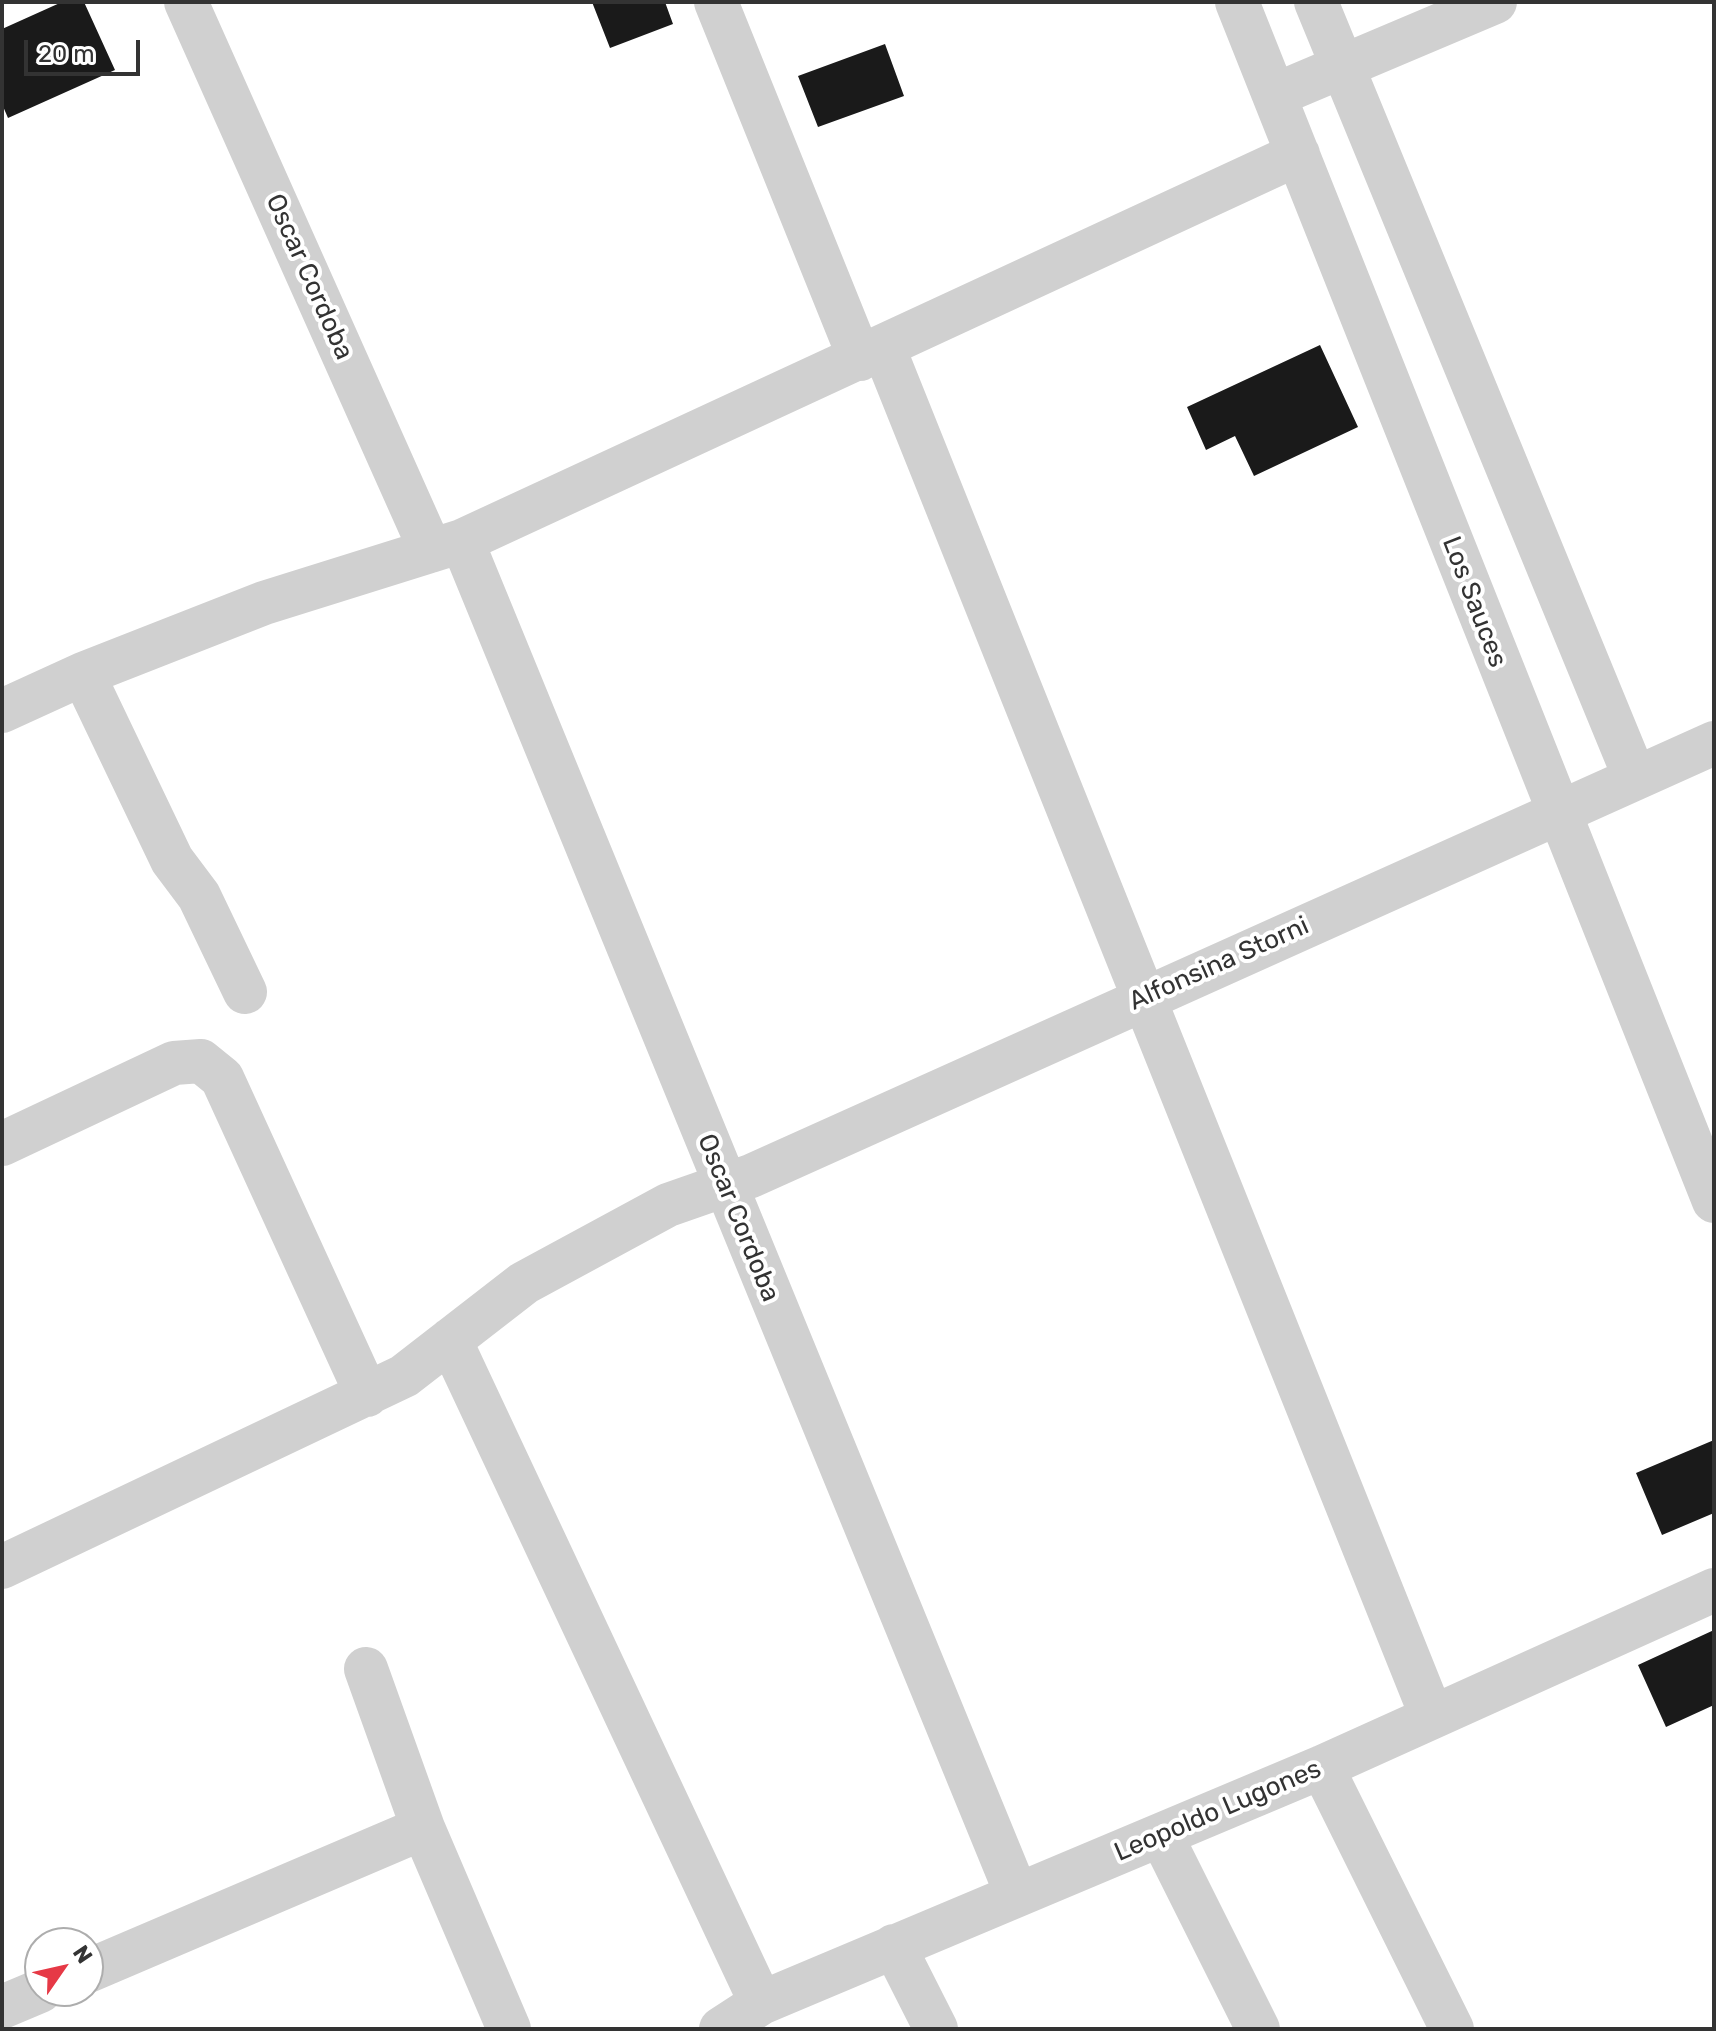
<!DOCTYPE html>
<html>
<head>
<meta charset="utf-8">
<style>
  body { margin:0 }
  #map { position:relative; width:1716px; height:2031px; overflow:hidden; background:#fff; font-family:Rubik,sans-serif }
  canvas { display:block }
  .frame { position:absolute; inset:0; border:4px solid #333; pointer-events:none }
  .north { position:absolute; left:24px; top:1927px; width:80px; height:80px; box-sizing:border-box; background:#fff; border:2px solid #adadad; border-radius:50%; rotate:56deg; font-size:22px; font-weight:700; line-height:32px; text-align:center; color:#333 }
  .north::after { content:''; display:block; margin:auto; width:28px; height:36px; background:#e63946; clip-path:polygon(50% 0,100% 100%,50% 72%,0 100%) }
  .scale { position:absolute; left:24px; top:40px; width:116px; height:36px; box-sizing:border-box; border:4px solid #333; border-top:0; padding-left:10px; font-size:24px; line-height:28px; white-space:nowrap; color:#333; -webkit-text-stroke:6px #fff; paint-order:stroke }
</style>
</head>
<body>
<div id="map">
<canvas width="1716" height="2031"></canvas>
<div class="frame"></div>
<div class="north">N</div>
<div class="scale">20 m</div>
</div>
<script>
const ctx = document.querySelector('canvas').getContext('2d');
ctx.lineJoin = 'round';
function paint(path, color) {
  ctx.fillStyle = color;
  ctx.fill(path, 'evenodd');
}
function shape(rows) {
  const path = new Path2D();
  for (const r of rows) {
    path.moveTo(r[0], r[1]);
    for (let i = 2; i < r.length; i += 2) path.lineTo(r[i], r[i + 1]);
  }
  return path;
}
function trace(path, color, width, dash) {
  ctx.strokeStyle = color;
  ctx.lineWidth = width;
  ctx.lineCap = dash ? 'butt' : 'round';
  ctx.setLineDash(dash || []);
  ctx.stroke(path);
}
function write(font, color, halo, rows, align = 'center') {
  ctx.font = font + ' Rubik,sans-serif';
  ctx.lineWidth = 8;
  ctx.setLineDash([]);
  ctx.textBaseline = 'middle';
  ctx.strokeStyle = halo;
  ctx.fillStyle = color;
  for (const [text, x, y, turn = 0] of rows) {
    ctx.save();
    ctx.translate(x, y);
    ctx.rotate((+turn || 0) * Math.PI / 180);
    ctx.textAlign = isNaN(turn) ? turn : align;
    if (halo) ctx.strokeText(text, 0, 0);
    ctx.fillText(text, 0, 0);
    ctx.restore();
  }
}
const building = shape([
  [62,2,84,2,115,70,8,118,2,104,2,29],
  [592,2,665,2,673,24,610,48],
  [885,44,904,96,818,127,798,76],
  [1320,345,1358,427,1254,476,1235,436,1206,450,1187,407],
  [1714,1440,1714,1513,1662,1535,1636,1473],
  [1714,1630,1714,1705,1666,1727,1638,1665]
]);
const minor = shape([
  [186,2,431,551],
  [716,2,860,359],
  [1237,2,1714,1201],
  [1316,2,1635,778],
  [1275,95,1495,2],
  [884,349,1432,1717],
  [462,541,1017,1895],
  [83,674,172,860,199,896,245,992],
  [2,711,83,674,264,603,462,541,1298,154],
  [2,1144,174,1063,201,1061,222,1078,367,1395],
  [450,1340,761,2003],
  [2,1567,404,1376,524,1283,668,1205,751,1176,1714,743],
  [366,1669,423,1828,509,2029],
  [1322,1767,1452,2029],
  [1161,1835,1258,2029],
  [894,1946,936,2029],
  [88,1971,423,1828],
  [2,2007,40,1991],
  [721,2029,761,2003,1322,1767,1714,1590]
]);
const streetNames = [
  ["Oscar Cordoba",309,277,66],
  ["Los Sauces",1474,602,69],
  ["Alfonsina Storni",1219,964,-24],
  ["Oscar Cordoba",738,1218,68],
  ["Leopoldo Lugones",1218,1811,-23]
];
paint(building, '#1a1a1a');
trace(minor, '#d0d0d0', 44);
write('26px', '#333', '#fff', streetNames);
</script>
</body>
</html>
